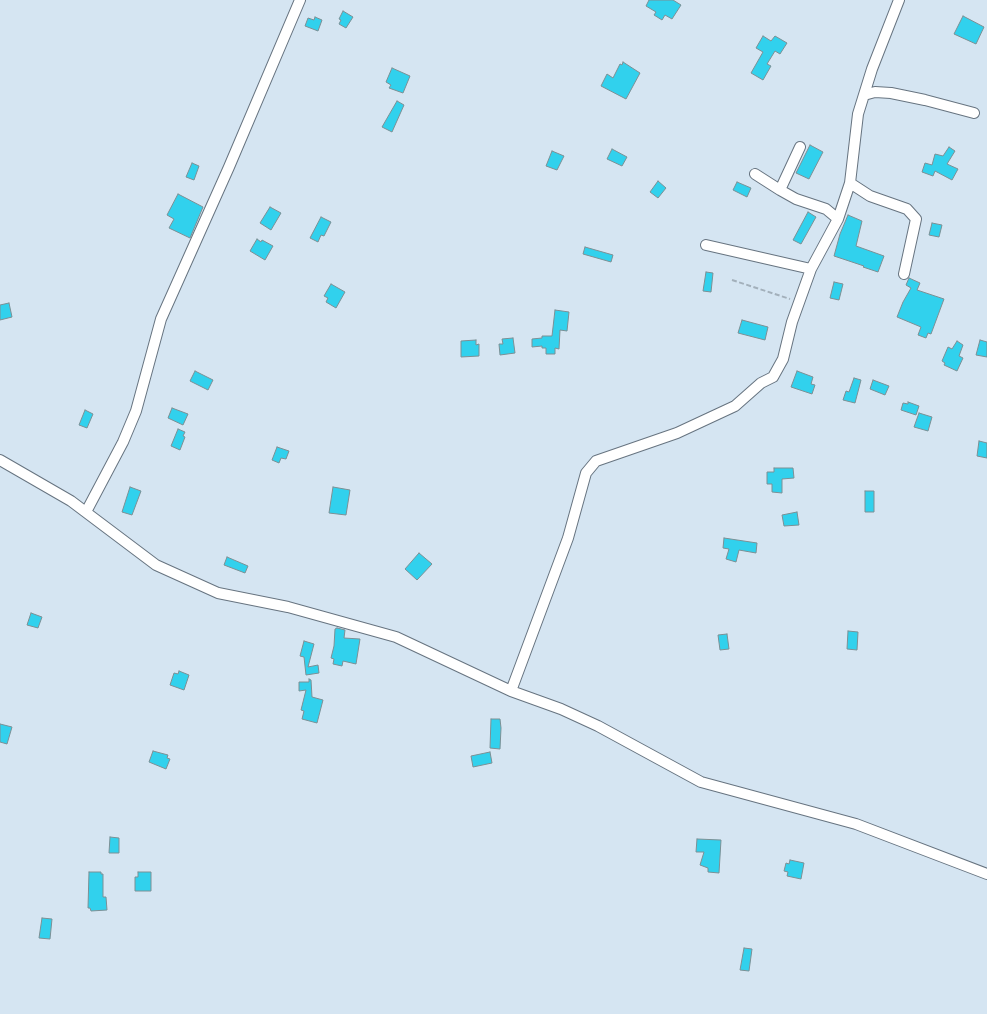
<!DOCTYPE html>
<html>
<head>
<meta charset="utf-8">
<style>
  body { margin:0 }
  canvas { display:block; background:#d5e5f2 }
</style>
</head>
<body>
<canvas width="987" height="1014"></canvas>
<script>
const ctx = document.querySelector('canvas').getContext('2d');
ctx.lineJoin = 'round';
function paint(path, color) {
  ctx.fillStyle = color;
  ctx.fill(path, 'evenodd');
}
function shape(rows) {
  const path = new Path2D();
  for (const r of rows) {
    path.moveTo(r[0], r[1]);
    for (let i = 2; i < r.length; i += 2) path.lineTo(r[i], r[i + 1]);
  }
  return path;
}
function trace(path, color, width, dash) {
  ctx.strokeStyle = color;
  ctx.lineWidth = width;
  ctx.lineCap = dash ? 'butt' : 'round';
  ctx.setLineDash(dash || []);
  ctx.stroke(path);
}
const building = shape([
  [649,0,673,0,681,5,672,19,665,15,662,20,654,15,656,12,646,6,649,0],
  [343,11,353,17,346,28,339,24,341,20,339,19,343,11],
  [963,16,984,27,976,44,954,34,963,16],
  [315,17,322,20,318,31,305,26,308,18,314,20,315,17],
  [763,36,771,41,775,36,787,43,780,54,775,51,767,64,771,66,763,80,751,73,763,52,756,48,763,36],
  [623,62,640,73,626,99,601,86,607,74,613,78,620,64,622,65,623,62],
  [392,68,410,76,403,93,389,88,391,85,386,82,392,68],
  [397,101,404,105,392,132,382,127,397,101],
  [810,145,823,152,809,179,796,173,810,145],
  [949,147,955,151,947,164,958,169,952,180,935,171,933,176,922,172,925,163,932,165,935,154,943,156,949,147],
  [612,149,627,157,622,166,607,159,612,149],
  [552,151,564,156,557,170,546,166,552,151],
  [192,163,199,166,194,180,186,177,192,163],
  [658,181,666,188,658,198,650,192,658,181],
  [737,182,751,188,747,197,733,190,737,182],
  [178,194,203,207,190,238,169,228,174,219,167,215,178,194],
  [270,207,281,213,271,230,260,223,270,207],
  [808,212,816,217,801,244,793,240,808,212],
  [848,215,862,221,856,246,884,256,878,272,863,267,864,266,834,256,840,234,848,215],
  [321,217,331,222,324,236,321,235,318,242,310,238,321,217],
  [932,223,942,225,939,237,929,235,932,223],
  [257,239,261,242,262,240,273,246,265,260,250,251,257,239],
  [585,247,613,255,611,262,583,254,585,247],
  [706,272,713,273,711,292,703,291,706,272],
  [909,278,920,283,917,290,944,299,931,334,928,333,926,338,918,335,921,327,897,317,903,302,911,288,906,285,909,278],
  [834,282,843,284,839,300,830,298,834,282],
  [331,284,345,292,336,308,326,302,328,298,324,296,331,284],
  [9,303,12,317,0,320,0,305,9,303],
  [555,310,569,312,567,331,560,330,559,349,555,348,555,354,546,354,546,348,542,348,542,346,532,347,532,339,542,338,542,336,552,336,555,310],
  [742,320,768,327,765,340,738,333,742,320],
  [513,338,515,353,500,355,499,344,503,344,502,339,513,338],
  [476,340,476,345,479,344,479,356,461,357,461,341,476,340],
  [980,340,987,342,987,357,976,355,980,340],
  [957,341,963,345,959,356,963,358,957,371,944,365,945,363,942,361,948,347,952,349,957,341],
  [195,371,213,380,208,390,190,381,195,371],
  [797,371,813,377,811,384,815,385,812,394,791,387,797,371],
  [854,378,861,380,855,403,843,400,846,391,849,392,854,378],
  [873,380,889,386,885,395,870,389,873,380],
  [908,402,919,406,916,415,901,410,903,403,908,404,908,402],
  [172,408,188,414,183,425,168,418,172,408],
  [85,410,93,414,87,428,79,425,85,410],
  [919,413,932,417,928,431,914,427,919,413],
  [178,429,185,432,183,436,185,437,180,450,171,446,178,429],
  [979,441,987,443,987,458,977,456,979,441],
  [277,447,289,451,286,459,281,458,279,463,272,460,277,447],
  [774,468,793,468,794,478,782,479,782,493,772,492,772,484,767,484,767,472,774,472,774,468],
  [130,487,141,491,132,515,122,512,130,487],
  [333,487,350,490,346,515,329,513,333,487],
  [865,491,874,491,874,512,865,512,865,491],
  [797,512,799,525,784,526,782,515,797,512],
  [724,538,757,543,756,553,739,550,736,562,726,559,729,549,723,548,724,538],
  [419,553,432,564,417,580,405,569,419,553],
  [227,557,248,566,245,573,224,565,227,557],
  [31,613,42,617,38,628,27,625,31,613],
  [337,628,345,630,344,638,360,639,356,664,343,661,342,666,333,664,334,659,331,658,334,646,335,629,337,628],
  [848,631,858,632,857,650,847,649,848,631],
  [727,634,729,649,720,650,718,635,727,634],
  [304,641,314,644,308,667,318,665,319,673,306,675,304,657,300,656,304,641],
  [179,671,189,675,184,690,170,685,174,673,178,674,179,671],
  [309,679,311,680,312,697,323,700,317,723,302,719,304,711,301,710,306,690,299,691,299,682,309,682,309,679],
  [491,719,500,719,501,728,500,749,490,748,491,719],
  [0,724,12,727,7,744,0,742,0,724],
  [153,751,168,755,167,758,170,759,166,769,149,762,153,751],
  [490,752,492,763,473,767,471,756,490,752],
  [110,837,119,838,119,853,109,853,110,837],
  [697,839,721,840,719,873,708,872,708,868,700,865,704,852,696,852,697,839],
  [790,860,804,863,801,879,787,876,788,872,784,871,786,863,789,864,790,860],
  [89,872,101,872,101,874,103,874,103,897,106,897,107,910,91,911,90,908,88,908,89,872],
  [138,872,151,872,151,891,135,891,135,877,138,877,138,872],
  [42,918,52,919,50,939,39,938,42,918],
  [744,948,752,949,749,971,740,970,744,948]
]);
const path = shape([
  [732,280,790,299]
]);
const minor = shape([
  [864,95,875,92,891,93,925,100,974,113],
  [800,147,780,190,796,199,826,209,838,219],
  [755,174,780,190],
  [850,183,870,196,907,209,916,219,904,274],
  [706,245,811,269],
  [0,460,71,501,156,565,218,593,288,607,396,637,511,691,561,709,598,726,701,782,856,824,987,874],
  [86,512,123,442,136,411,161,319,229,167,300,0],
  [511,691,568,538,586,473,596,461,677,433,735,406,761,383,773,377,783,359,792,322,811,269,838,219,850,183,858,114,872,69,899,0]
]);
paint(building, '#31d1ed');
trace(building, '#7c9095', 1);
trace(minor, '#677480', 12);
trace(path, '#a3b0bb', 2, [5, 2.5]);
trace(minor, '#fff', 10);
</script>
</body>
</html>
